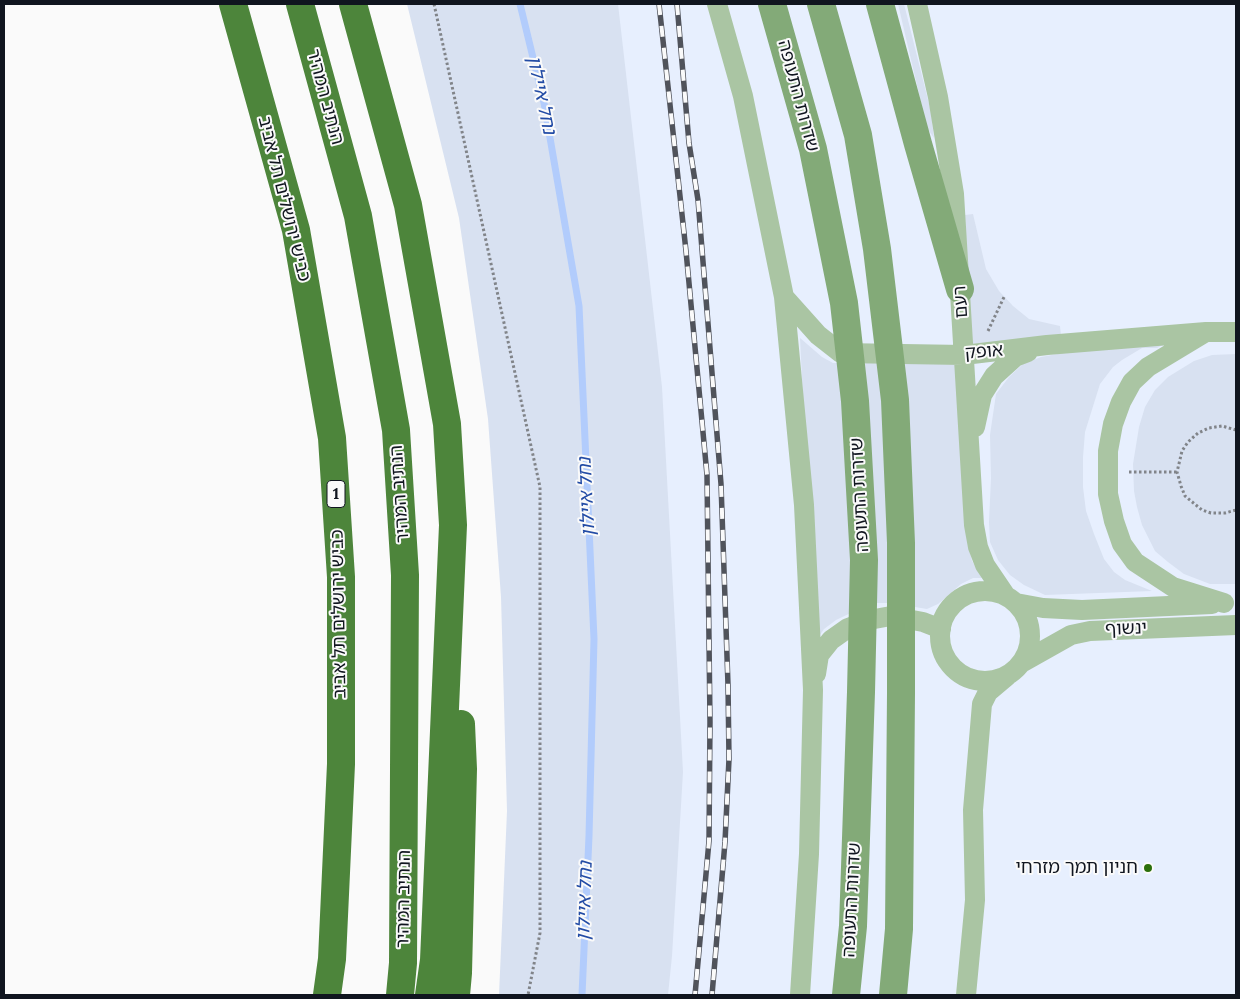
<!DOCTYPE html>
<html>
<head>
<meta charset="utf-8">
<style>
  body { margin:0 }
  #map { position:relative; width:1240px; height:999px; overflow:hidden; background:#fafafa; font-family:Lora,serif }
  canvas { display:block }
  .frame { position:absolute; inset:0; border:5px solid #10151f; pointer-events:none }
</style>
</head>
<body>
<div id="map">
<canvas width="1240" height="999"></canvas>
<div class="frame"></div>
</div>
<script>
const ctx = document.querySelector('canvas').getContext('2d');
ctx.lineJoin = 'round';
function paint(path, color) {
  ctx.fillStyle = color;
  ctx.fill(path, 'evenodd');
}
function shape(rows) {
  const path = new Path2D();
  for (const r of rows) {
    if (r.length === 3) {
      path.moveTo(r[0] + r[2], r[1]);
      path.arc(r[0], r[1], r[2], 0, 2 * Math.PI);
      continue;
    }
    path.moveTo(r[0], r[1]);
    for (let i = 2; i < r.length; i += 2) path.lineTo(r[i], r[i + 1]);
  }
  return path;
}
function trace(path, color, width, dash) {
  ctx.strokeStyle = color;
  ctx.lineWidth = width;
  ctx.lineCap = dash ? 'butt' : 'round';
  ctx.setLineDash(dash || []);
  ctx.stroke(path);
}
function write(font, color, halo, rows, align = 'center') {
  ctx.font = font + ' Lora,"Noto Sans Hebrew",serif';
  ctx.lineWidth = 4;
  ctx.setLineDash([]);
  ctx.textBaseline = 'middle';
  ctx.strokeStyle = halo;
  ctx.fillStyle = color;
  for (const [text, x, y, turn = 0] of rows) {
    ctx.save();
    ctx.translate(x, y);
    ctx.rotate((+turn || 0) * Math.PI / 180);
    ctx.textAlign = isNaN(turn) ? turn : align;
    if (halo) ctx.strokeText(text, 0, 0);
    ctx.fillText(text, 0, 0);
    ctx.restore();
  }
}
const built = shape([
  [562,4,1236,4,1236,995,608,995]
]);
const green = shape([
  [407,4,618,4,662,387,683,772,672,956,668,995,499,995,507,811,501,597,488,419,459,218],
  [898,4,904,4,931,112,934,138,927,128],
  [973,214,986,269,999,291,1013,306,1029,319,1060,326,1061,336,971,345,965,215],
  [800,338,822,357,833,363,957,362,968,545,972,561,982,578,973,578,961,584,938,604,927,609,891,603,877,603,857,610,836,620,824,629,815,642],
  [1170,341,1157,348,1142,348,1122,360,1113,367,1100,384,1085,432,1083,457,1083,487,1086,511,1094,534,1104,559,1114,572,1125,580,1152,591,1045,595,1024,585,1010,575,998,560,990,542,989,522,991,478,990,435,996,394,1009,377,1023,364,1041,357,1079,350],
  [1236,354,1236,584,1210,584,1184,574,1168,562,1155,551,1142,525,1137,507,1134,491,1133,464,1139,427,1145,407,1155,390,1168,377,1194,361,1212,355]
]);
const stream = shape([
  [520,4,544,103,579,306,594,639,589,836,582,995]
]);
const path = shape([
  [434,4,540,487,540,933,528,995],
  [988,331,1004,297],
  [1236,430,1222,426,1209,428,1198,433,1188,442,1182,451,1177,472,1181,486,1185,496,1202,510,1211,513,1225,513,1236,510],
  [1129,472,1177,472]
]);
const street = shape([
  [717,4,743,96,784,297,804,505,813,690,809,854,800,995],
  [917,4,938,97,954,194,974,525,978,547,985,565,1006,596],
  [784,297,818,335,841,353,964,355,1047,345,1206,332],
  [975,427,982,395,994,376,1015,357,1028,352],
  [985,636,45],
  [1016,603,1043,608,1082,610,1212,604],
  [1224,603,1173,587,1135,562,1122,544,1114,521,1108,494,1108,451,1113,424,1121,402,1132,382,1148,367,1206,332,1236,332],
  [1023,662,1071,635,1090,631,1236,625],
  [816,674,819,655,831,640,848,628,869,620,891,616,923,622,941,629],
  [966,995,975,900,973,810,982,704,988,692,1007,676]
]);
const secondary = shape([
  [772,4,813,149,844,303,855,401,864,560,861,692,853,926,846,995],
  [821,4,858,135,877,249,895,400,901,543,901,693,899,929,893,995],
  [880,4,918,144,960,289]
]);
const highway = shape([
  [233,4,296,230,332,438,341,577,341,764,332,959,327,995],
  [300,4,358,216,396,430,405,575,403,963,400,995],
  [353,4,408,205,447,424,453,525,434,960,429,995],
  [456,995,458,973,463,769,461,724]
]);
const rail = shape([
  [659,4,686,251,707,475,710,722,709,841,695,995],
  [677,4,689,143,698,200,721,484,728,685,729,759,725,842,712,995]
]);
const markers = [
  [1148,868,5,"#2b6f0b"]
];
const shields = [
  [336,494,18]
];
const shieldNames = [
  ["1",336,494]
];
const streetNames = [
  ["שדרות התעופה",798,96,75],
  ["הנתיב המהיר",325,97,75],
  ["כביש ירושלים תל אביב",284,199,76],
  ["רעם",961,302,-94],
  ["אופק",984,352,-5],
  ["הנתיב המהיר",400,494,-94],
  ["שדרות התעופה",860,495,-93],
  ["כביש ירושלים תל אביב",339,614,-91],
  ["ינשוף",1126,629,-2],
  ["הנתיב המהיר",404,899,-89],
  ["שדרות התעופה",852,900,-87]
];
const poiNames = [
  ["חניון תמך מזרחי",1138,868]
];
const waterNames = [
  ["נחל איילון",541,95,78],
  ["נחל איילון",587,497,-93],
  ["נחל איילון",585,901,-88]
];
paint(built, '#e7effe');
paint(green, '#d8e1f1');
trace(stream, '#b2ccfc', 7);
trace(path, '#818489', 3, [2.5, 2.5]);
trace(street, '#aac5a3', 20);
trace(secondary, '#83aa78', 28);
trace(highway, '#4d853b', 28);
trace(rail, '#50535b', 5.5);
trace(rail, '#fafafa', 4, [11]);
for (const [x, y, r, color] of markers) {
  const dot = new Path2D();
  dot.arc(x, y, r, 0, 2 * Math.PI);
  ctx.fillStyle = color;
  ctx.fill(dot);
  trace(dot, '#fafafa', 2);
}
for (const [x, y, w] of shields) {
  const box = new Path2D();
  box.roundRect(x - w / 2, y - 13.5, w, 27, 4);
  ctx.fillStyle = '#fafafa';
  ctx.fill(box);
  trace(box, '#10151f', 1);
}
write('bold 16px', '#10151f', null, shieldNames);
write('18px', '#10151f', '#fafafa', streetNames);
write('18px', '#10151f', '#fafafa', poiNames, 'right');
write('italic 19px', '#224ba5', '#fafafa', waterNames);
</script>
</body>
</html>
